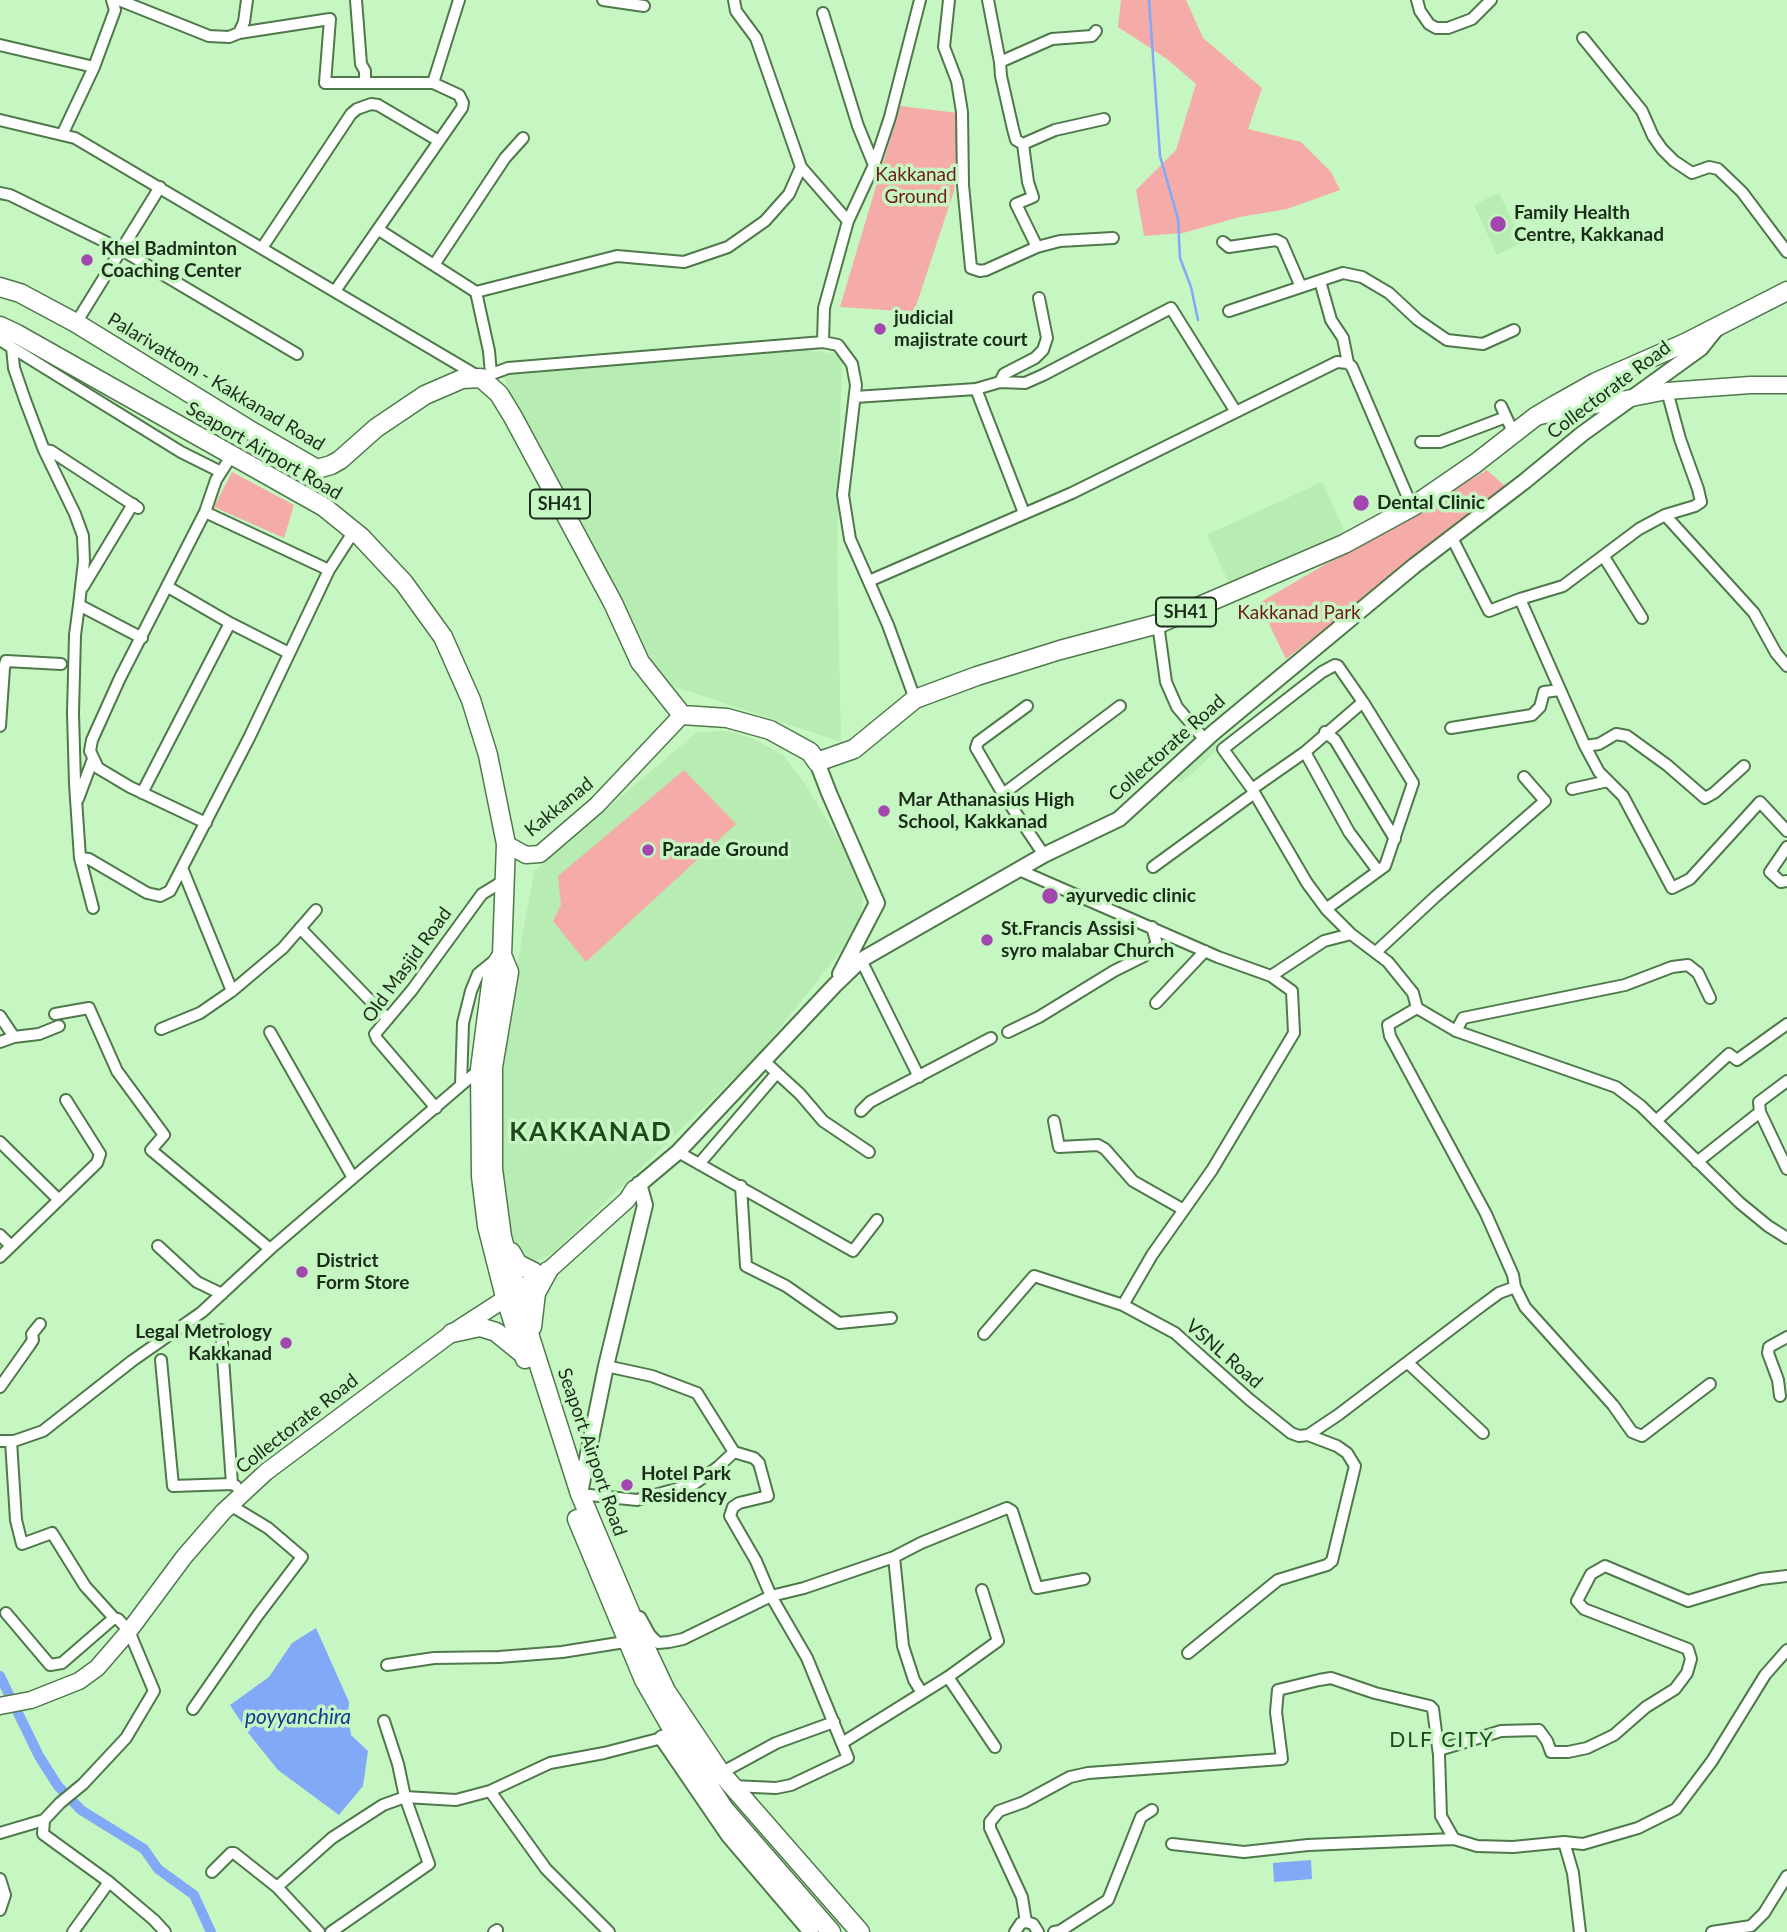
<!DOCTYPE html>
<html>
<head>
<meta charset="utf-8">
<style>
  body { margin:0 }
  canvas { display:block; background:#c6f6c2 }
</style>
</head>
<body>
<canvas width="1787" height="1932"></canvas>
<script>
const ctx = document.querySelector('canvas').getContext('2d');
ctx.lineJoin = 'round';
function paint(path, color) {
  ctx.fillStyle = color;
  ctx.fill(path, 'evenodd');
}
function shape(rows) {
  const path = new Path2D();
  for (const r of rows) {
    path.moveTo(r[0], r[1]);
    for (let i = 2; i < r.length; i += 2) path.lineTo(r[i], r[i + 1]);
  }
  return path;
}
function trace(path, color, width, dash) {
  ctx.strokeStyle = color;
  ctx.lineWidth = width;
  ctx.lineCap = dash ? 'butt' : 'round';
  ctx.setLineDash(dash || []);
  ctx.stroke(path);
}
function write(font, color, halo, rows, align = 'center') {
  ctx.font = font + ' Lato,sans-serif';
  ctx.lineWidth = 7;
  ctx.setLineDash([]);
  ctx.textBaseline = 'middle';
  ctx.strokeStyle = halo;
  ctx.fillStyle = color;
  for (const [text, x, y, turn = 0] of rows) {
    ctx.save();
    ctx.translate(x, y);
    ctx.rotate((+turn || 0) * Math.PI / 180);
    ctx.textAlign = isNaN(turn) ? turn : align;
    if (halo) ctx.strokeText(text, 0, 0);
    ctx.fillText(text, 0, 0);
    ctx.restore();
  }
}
const built = shape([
  [1499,193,1522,242,1497,255,1474,205],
  [792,349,842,354,837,556,841,742,664,683,511,394,504,376],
  [1322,482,1345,532,1230,585,1207,535],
  [728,731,754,739,783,755,804,782,853,864,863,896,861,919,838,955,757,1056,552,1254,527,1264,514,1249,506,1212,499,1147,502,1084,516,973,534,871,697,732],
  [1211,738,1218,748,1201,766,1180,783,1173,773]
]);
const green = shape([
  [1121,0,1186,0,1203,38,1262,88,1248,129,1301,142,1331,172,1340,190,1287,209,1240,217,1183,233,1144,236,1136,190,1176,150,1196,84,1167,59,1118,27],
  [900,106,958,113,954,191,914,312,840,307],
  [1487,470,1506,487,1286,659,1259,603],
  [232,472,294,505,284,538,214,507],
  [684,770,736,824,586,962,553,921,561,905,558,876]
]);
const water = shape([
  [316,1628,349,1702,348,1716,351,1735,368,1751,363,1786,339,1815,278,1770,249,1734,230,1705,269,1677,292,1643],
  [1311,1860,1312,1879,1274,1882,1273,1863]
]);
const stream = shape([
  [1149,0,1160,156,1178,219,1180,258,1191,287,1198,320]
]);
const canal = shape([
  [0,1676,39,1756,58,1786,81,1810,144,1849,158,1869,194,1895,211,1932]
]);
const minor = shape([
  [119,0,209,36,229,37,239,33,244,22,247,0],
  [356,0,361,64,365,71,365,83],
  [603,0,644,6],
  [734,0,736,11,756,38,801,167],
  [949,0,944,47,957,81,962,112,963,185,971,268,980,271,986,270,1037,247,1060,241,1113,238],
  [988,0,1000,62],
  [1417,0,1420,11,1429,24,1436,28,1448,28,1472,19,1491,0],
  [823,13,858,126,874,165],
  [239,33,330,19,325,83,433,83],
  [1583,38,1642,111,1653,136,1662,149,1674,161,1692,173,1709,167,1718,169,1742,192,1787,252],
  [0,45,94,67],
  [0,120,75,138,481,378,508,368,823,342,838,345,852,364,856,385,843,495,850,539,888,625,915,699],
  [62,135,94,67,115,10,112,0],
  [1023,144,1055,130,1104,119],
  [0,193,10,195,120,249,297,354],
  [848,221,874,165,890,117,920,0],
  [379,230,476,292,617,256,684,262,728,247,765,221,789,194,801,167,848,221,824,308,823,342],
  [1223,242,1229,247,1276,240,1282,243,1301,287,1229,311],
  [1037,247,1016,204,1033,197,1028,182,1023,144,1016,140,1013,129,1001,76,1000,62,1052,39,1092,36,1096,31],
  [262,248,351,114,357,109,371,104,378,105,439,141],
  [434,265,505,158,523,138],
  [1320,281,1331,320,1343,338,1348,363],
  [1301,287,1343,273,1362,277,1389,293,1418,320,1447,340,1483,344,1514,330],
  [335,291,462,108,463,103,459,95,433,83,459,0],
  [476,292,489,351,491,374],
  [76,323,160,187],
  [0,340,181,452,221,472],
  [12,347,14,368,25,400,44,450,75,514,83,536,84,561,79,605,142,638],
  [1000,382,1025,383,1043,375,1171,308,1236,412],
  [976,389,1024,513],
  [855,397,976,389,1000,382,1004,374,1035,358,1043,350,1047,338,1039,298],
  [1501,406,1514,434],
  [1421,442,1440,442,1506,417],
  [44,450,51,451,138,508],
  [205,512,329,570],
  [1665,515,1754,613,1776,653,1787,666],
  [1451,536,1489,611,1520,599,1563,586,1639,529,1665,515,1695,506,1701,502,1698,489,1680,439,1667,391],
  [1604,557,1642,618],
  [869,581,1072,493,1337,362,1348,363,1352,367,1412,507],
  [83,587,133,504],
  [168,587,230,623,289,653],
  [1520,599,1585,746,1599,744,1616,734,1627,736,1667,765,1705,798,1714,793,1744,766],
  [79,605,75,635,73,713,75,784,80,858,93,908],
  [1158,624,1166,682,1177,707,1205,740],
  [0,726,4,668,6,661,61,664],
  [1451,728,1532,715,1540,707,1544,692,1560,690],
  [1325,732,1335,740,1395,839],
  [1585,746,1599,772,1623,796,1672,888,1690,879,1760,802,1787,831],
  [1305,752,1349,832,1378,871],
  [1252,789,1305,752,1363,702],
  [1572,789,1608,781],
  [142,793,230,623],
  [1003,794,976,748,978,742,1027,706],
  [78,799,93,759],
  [206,823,130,787,98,768,90,751,92,740,120,678,205,512,216,480,232,455],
  [1787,847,1770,872,1781,882,1787,881],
  [1044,855,1003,794,1120,706],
  [80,858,89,859,147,893,160,896,170,891,249,738,329,570,354,531],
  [1153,867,1253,794],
  [182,868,232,991],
  [1019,870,1218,957,1271,976,1324,941,1351,934],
  [1326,909,1385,866,1413,783,1363,702,1338,666,1335,665,1322,672,1223,749,1252,789,1307,883,1324,906,1326,909,1351,934,1388,962,1413,993,1417,1008,1456,1031,1616,1087,1641,1106,1740,1203,1768,1226,1787,1238],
  [300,928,388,1019],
  [1376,952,1435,897,1545,801,1524,777],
  [861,960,919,1077],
  [1271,976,1292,991,1294,1033,1212,1170,1152,1255,1123,1305,1175,1333,1250,1400,1291,1433,1299,1436,1308,1435,1338,1415,1476,1310,1499,1293,1515,1287],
  [1156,1003,1205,951],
  [1417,1008,1388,1025,1390,1036,1486,1214,1513,1275,1515,1287,1525,1307,1613,1405,1632,1432,1642,1436,1710,1384],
  [55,1014,89,1008,117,1071,164,1135,151,1150,270,1249],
  [0,1016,14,1037],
  [161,1029,200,1013,232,991,283,948,316,910],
  [1456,1031,1463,1018,1625,985,1672,967,1688,965,1698,973,1710,998],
  [270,1032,353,1178],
  [1008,1032,1039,1017,1114,971,1144,956,1157,944,1152,927],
  [0,1042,14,1037,39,1034,59,1026],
  [764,1061,800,1094,823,1121,869,1152],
  [461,1085,463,1023,471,991,478,974,494,961],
  [436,1108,377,1039,375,1034,412,990,482,894,505,880],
  [861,1111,870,1102,881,1096,991,1038],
  [1760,1112,1787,1169],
  [1054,1121,1059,1147,1098,1145,1105,1149,1133,1181,1184,1210],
  [1656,1121,1729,1054,1737,1060,1787,1024],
  [0,1142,59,1200],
  [678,1152,853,1251,877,1220],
  [1697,1162,1760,1112,1759,1102,1787,1081],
  [699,1164,776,1074],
  [741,1186,746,1266,786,1286,839,1323,891,1318],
  [0,1235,11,1246],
  [158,1246,197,1282,222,1294],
  [0,1257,97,1163,100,1154,66,1100],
  [221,1330,232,1484,236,1486],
  [984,1334,1034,1276,1123,1305],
  [161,1360,173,1486,232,1484],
  [1408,1363,1483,1433],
  [606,1366,652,1376,697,1393,734,1452,754,1458,759,1463,768,1496,739,1503,733,1507,730,1516,756,1561,771,1596,804,1588,894,1557,921,1543,1007,1508,1012,1511,1037,1588,1084,1579],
  [0,1387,29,1346,33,1340,32,1334,40,1324],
  [1780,1396,1778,1380,1768,1353,1769,1347,1787,1337],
  [0,1441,14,1441,43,1431,132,1361,202,1312,270,1249,480,1069],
  [11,1441,16,1520,22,1544,52,1533,85,1586,114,1618],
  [580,1494,637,1500,694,1484,718,1467,734,1452],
  [894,1557,903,1646,914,1680,922,1693],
  [6,1613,50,1665,62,1663,114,1618,118,1619,129,1631,154,1691,126,1738,83,1784,60,1803,44,1820,43,1834,109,1882,73,1932],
  [640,1617,650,1635,658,1643,669,1642,683,1639,771,1596,807,1658,848,1758,791,1785,776,1788,732,1786],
  [1188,1653,1278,1580,1327,1565,1332,1561,1355,1466,1347,1453,1337,1446,1308,1435],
  [387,1665,434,1658,499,1657,562,1652,631,1641],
  [948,1677,995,1747],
  [193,1709,258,1615,302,1557,268,1528,230,1505],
  [842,1743,948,1677,998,1641,982,1590],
  [1439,1750,1501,1731,1539,1730,1547,1741,1551,1752,1568,1752,1587,1748,1614,1735,1646,1707,1675,1689,1687,1673,1691,1659,1688,1649,1584,1609,1577,1601,1591,1574,1605,1566,1688,1601,1761,1579,1787,1576],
  [721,1773,776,1743,834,1722],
  [490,1791,546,1869,609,1932],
  [0,1833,44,1820],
  [1564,1842,1573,1873,1580,1932],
  [1172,1844,1244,1852,1308,1845,1454,1839,1477,1846,1513,1847,1564,1842,1583,1844,1638,1828,1676,1809,1712,1761,1765,1675,1787,1650],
  [212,1872,231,1853,234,1853,277,1887,319,1932],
  [0,1879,5,1895,0,1910],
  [109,1882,154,1920,165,1932],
  [277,1887,332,1838,383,1805,405,1797,456,1800,490,1791,550,1763,604,1753,662,1738],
  [1026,1922,1022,1897,990,1828,990,1822,999,1811,1024,1802,1070,1777,1088,1773,1282,1759,1276,1712,1278,1690,1319,1680,1331,1678,1375,1693,1430,1706,1433,1709,1439,1755,1441,1816,1454,1839],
  [331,1932,429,1864,405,1797,398,1764,384,1721],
  [494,1932,497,1930],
  [1015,1932,1021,1923,1026,1922,1033,1924,1038,1932],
  [1054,1932,1060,1931,1108,1900,1141,1817,1152,1810],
  [1712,1932,1751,1926,1764,1913,1787,1876]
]);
const tertiary = shape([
  [817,762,829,793,877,903,840,974],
  [634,1189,678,1152,835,985,861,960,1044,855,1119,819,1213,733,1414,566,1525,481,1582,434,1701,348,1717,328],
  [580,1493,606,1366,645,1205,639,1184],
  [675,1734,662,1738,729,1836,811,1932]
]);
const secondary = shape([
  [1540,416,1667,391,1750,385,1787,385],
  [506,844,526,855,540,854,597,805,682,715],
  [0,1706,31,1700,79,1681,97,1668,129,1631,184,1557,223,1512,266,1472,452,1333,548,1271,627,1200,634,1189]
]);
const primary = shape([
  [0,287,20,293,76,323,248,429,317,469,331,465,340,460,376,428,425,395,462,379,481,378,499,394,513,417,613,603,640,662,682,715,727,718,770,730,810,752,817,762,854,749,915,699,977,676,1060,650,1158,624,1344,544,1412,507,1476,463,1535,417,1555,405,1596,382,1685,343,1787,291],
  [0,326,17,334,324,507,361,537,404,583,443,637,471,700,488,755,506,844,502,955,509,972,493,1067,493,1169,502,1237,531,1340,580,1494,641,1638,666,1691,721,1773,860,1932],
  [502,955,493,969,480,1069,481,1176,487,1226,504,1293,525,1359],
  [511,1252,518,1264,534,1272],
  [532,1327,536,1293,548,1271],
  [452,1333,480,1327,496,1332,523,1354],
  [577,1519,644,1680,675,1734,724,1809,831,1932]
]);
const markers = [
  [1498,224,9,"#a346b0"],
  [87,260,7,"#a346b0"],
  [880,329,7,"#a346b0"],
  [1361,503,9,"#a346b0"],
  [884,811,7,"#a346b0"],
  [648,850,7,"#a346b0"],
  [1050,896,9,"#a346b0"],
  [987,940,7,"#a346b0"],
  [302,1272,7,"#a346b0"],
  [286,1343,7,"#a346b0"],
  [627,1485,7,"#a346b0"]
];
const shields = [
  [560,504,60],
  [1186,612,60]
];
const shieldNames = [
  ["SH41",560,504],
  ["SH41",1186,612]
];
const parkNames = [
  ["Kakkanad",916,175],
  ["Ground",916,197],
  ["Kakkanad Park",1299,613]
];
const poiNames = [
  ["Family Health",1514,213],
  ["Centre, Kakkanad",1514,235],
  ["Khel Badminton",101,249],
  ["Coaching Center",101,271],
  ["judicial",894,318],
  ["majistrate court",894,340],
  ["Dental Clinic",1377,503],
  ["Mar Athanasius High",898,800],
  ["School, Kakkanad",898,822],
  ["Parade Ground",662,850],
  ["ayurvedic clinic",1066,896],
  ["St.Francis Assisi",1001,929],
  ["syro malabar Church",1001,951],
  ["District",316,1261],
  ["Form Store",316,1283],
  ["Legal Metrology",272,1332,"right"],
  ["Kakkanad",272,1354,"right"],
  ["Hotel Park",641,1474],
  ["Residency",641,1496]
];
const streetNames = [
  ["Palarivattom - Kakkanad Road",216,382,31],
  ["Collectorate Road",1609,390,-37],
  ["Seaport Airport Road",264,451,30],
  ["Collectorate Road",1167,748,-42],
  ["Kakkanad",559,807,-39],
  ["Old Masjid Road",407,965,-54],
  ["VSNL Road",1224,1354,41],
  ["Collectorate Road",297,1424,-38],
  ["Seaport Airport Road",592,1452,71]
];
const waterNames = [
  ["poyyanchira",298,1717]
];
const neighbourhoodNames = [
  ["DLF CITY",1442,1740]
];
const districtNames = [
  ["KAKKANAD",591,1133]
];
paint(built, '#b7ecb2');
paint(green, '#f5aca8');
paint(water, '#81a9f7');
trace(stream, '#81a9f7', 2.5);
trace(canal, '#81a9f7', 10);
trace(minor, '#4f794b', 14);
trace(tertiary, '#4f794b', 18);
trace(secondary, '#4f794b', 19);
trace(primary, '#4f794b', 21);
trace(minor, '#fff', 10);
trace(tertiary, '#fff', 14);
trace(secondary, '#fff', 16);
trace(primary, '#fff', 18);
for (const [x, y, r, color] of markers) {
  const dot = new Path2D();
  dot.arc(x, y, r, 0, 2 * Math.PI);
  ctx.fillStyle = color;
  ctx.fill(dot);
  trace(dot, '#c6f6c2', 2.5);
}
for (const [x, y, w] of shields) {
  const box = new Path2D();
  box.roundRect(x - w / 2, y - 14.5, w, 29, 5);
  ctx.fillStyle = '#c6f6c2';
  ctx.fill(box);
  trace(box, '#1b2d1a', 2);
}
write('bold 18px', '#1b2d1a', null, shieldNames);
write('19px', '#70191e', '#c6f6c2', parkNames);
write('bold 19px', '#1b2d1a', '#c6f6c2', poiNames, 'left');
write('19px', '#1b2d1a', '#c6f6c2', streetNames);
write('italic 21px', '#123b92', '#c6f6c2', waterNames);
ctx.letterSpacing = '2px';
write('21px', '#1f481d', '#c6f6c2', neighbourhoodNames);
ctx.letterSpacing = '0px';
ctx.letterSpacing = '2px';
write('bold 26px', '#1f481d', '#c6f6c2', districtNames);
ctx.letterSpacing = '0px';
</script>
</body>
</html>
